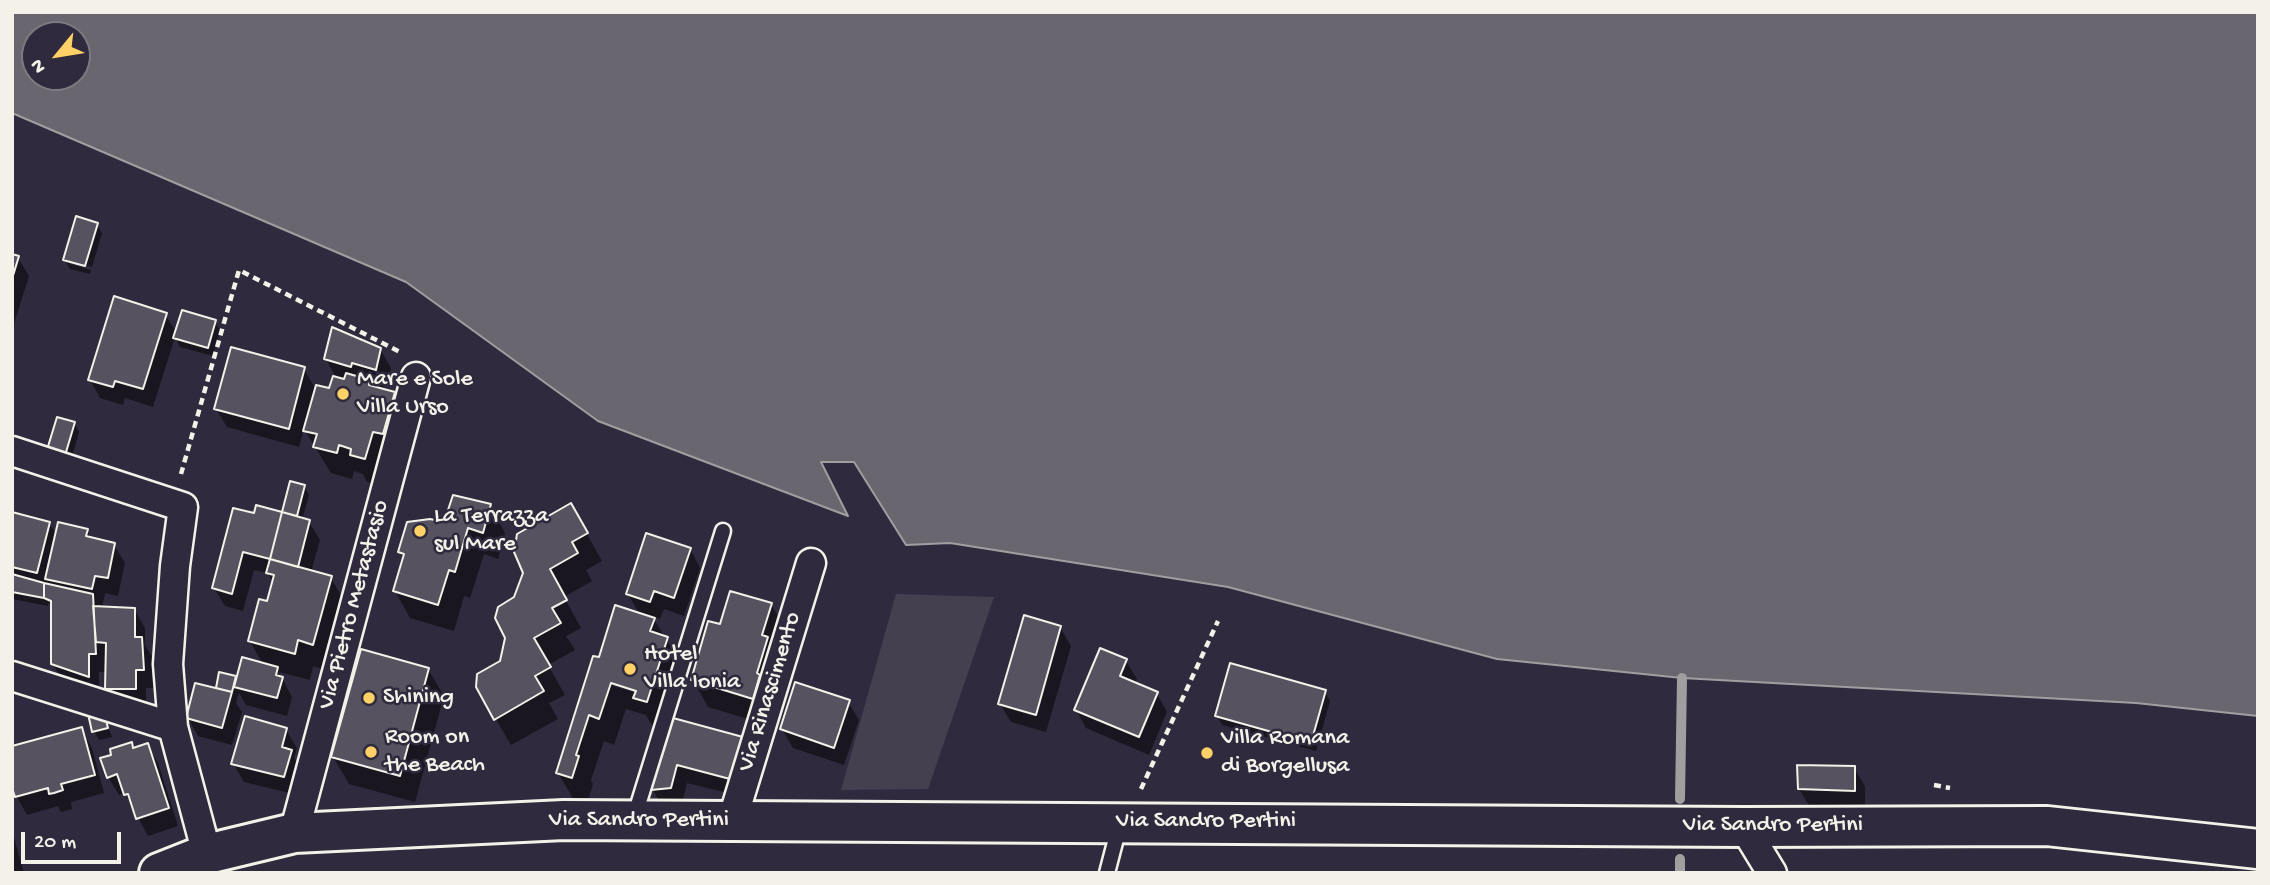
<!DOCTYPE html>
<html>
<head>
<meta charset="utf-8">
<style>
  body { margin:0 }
  #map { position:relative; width:2270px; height:885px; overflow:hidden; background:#2f2a3d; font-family:"Gochi Hand",sans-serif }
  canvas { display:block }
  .frame { position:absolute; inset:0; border:14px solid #f4f1e8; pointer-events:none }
  .north { position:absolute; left:21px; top:21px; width:70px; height:70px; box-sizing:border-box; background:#2f2a3d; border:2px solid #7e7a81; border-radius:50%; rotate:240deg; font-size:19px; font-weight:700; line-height:28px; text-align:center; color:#f4f1e8 }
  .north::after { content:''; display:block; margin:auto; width:24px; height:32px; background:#ffd166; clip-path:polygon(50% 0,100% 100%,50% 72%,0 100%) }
  .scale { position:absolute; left:21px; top:832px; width:100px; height:32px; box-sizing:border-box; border:4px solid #f4f1e8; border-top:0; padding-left:9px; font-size:21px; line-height:24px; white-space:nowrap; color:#f4f1e8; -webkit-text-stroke:5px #2f2a3d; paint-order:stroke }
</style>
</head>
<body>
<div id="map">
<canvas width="2270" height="885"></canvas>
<div class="frame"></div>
<div class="north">N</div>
<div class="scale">20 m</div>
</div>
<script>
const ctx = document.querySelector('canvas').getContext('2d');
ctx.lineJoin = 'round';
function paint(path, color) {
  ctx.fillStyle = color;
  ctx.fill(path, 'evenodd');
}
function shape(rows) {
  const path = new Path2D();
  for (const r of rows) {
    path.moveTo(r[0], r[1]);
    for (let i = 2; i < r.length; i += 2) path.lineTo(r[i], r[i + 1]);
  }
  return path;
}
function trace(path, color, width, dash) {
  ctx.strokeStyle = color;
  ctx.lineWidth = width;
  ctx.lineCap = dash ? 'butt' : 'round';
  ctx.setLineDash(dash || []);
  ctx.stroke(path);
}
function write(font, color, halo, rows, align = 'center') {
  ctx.font = font + ' "Gochi Hand",sans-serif';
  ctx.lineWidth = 5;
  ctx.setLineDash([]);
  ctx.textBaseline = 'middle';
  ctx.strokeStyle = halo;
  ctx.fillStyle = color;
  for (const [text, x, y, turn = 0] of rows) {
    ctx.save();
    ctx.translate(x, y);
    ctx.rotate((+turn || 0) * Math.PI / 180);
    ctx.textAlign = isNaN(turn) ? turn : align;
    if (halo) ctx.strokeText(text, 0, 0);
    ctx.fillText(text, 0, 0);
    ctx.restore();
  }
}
const green = shape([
  [896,594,994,597,928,789,841,790]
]);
const water = shape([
  [12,12,2258,12,2258,716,2136,703,1682,678,1497,659,1228,587,950,543,906,545,854,462,821,462,848,516,598,421,406,282,12,113,12,12],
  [35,35,77,35,77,77,35,77,35,35]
]);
const shadow = shape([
  [97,224,102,233,92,267,70,260,70,264,91,270,90,274,70,269,65,260],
  [12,256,18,258,29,276,12,330],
  [165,314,177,334,215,322,220,331,213,356,180,347,175,337,153,407,125,398,123,405,100,398,90,380],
  [380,349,391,368,387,385,373,362,370,364,386,390,394,393,409,420,380,485,367,482,363,474,354,471,352,479,331,473,304,429,299,447,227,427,216,409,304,369,316,390,330,390,337,379,326,359],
  [74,423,79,432,69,467,53,462],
  [304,486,309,495,302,520,309,522,320,540,311,572,331,578,346,604,328,671,313,666,310,680,279,672,292,697,287,716,246,705,239,693,236,703,242,712,232,745,198,736,188,718,217,690,221,674,235,678,237,681,263,665,250,641,268,603,273,583,268,573,254,570,243,611,225,606,214,588,255,515,285,515,283,512],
  [571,505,602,561,586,570,592,581,564,597,581,628,566,636,575,650,548,665,565,695,549,703,558,719,511,745,477,687,501,662,516,598],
  [490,506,505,533,498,559,484,554,470,598,464,596,454,631,410,618,395,591,404,560,400,552,445,525],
  [12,514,49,523,57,536,87,530,92,540,114,545,125,563,118,596,105,593,102,608,134,609,145,628,145,645,152,657,153,688,146,688,146,707,118,707,107,689,107,672,99,672,99,694,63,682,53,664,53,610,48,602,48,606,12,599],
  [690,549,700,568,684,616,664,609,660,619,652,616,682,665,662,728,651,724,646,715,626,709,614,745,604,741,591,780,593,784,587,804,574,800,558,773,640,615,628,594],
  [613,682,645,692,644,695,613,686],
  [771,604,786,631,768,725,708,707,693,680,721,626],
  [1060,627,1071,646,1046,732,1011,722,1000,704],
  [1126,661,1137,679,1135,684,1157,694,1167,712,1149,755,1086,728,1076,710],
  [428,669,444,696,415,802,349,784,333,757],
  [1325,692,1330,701,1316,751,1222,725,1217,716],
  [848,702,859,720,844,765,793,748,782,729],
  [104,717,112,737,99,740,94,731],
  [674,720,742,738,753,757,740,796,687,783,681,807,663,808,653,790],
  [81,729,92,748,104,793,71,802,72,809,65,811,61,812,58,806,27,815,17,797,12,781],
  [286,730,297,748,294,758,301,770,294,794,244,782,233,763],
  [147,745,158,763,178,826,148,836,125,793,119,795,108,777,134,749],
  [1854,768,1865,786,1865,808,1810,807,1799,789],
  [12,830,24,873,12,873]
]);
const stream = shape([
  [1680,799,1682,678],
  [1680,873,1680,859]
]);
const building = shape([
  [76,216,98,223,85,266,63,260,76,216],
  [12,254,19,256,12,279,12,254],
  [114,296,167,313,143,389,115,381,113,387,88,380,114,296],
  [182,310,216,320,208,348,173,338,182,310],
  [332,327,381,348,376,370,352,363,351,367,324,359,332,327],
  [231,347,305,367,289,429,214,409,231,347],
  [346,373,370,380,369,385,395,392,383,434,373,432,365,459,350,455,351,449,339,445,337,453,313,447,317,434,303,431,316,385,329,388,333,376,344,379,346,373],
  [57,417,75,422,64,459,46,453,57,417],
  [290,481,305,485,297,516,282,512,290,481],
  [453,495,491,504,483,533,468,528,455,572,449,570,438,605,393,591,404,554,398,552,407,522,430,519,444,522,453,495],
  [571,503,588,533,572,542,578,553,550,569,567,600,552,608,561,623,534,638,551,667,535,676,544,691,494,720,476,687,477,674,500,661,505,638,495,618,498,607,514,597,523,573,514,552,517,534,571,503],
  [256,505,282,512,270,559,243,552,232,594,212,588,233,508,254,513,256,505],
  [12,512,50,522,37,573,12,567,12,512],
  [282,512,310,520,298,567,270,559,282,512],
  [58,522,88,529,86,536,115,543,108,578,95,576,92,589,45,579,58,522],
  [646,533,691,548,674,598,654,591,650,602,626,594,646,533],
  [270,559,332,576,313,645,298,640,295,654,248,641,259,599,267,601,274,575,266,573,270,559],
  [12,574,44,583,44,598,12,592,12,574],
  [44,583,93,594,96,654,89,654,89,677,51,664,51,601,44,598,44,583],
  [730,591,772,603,762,635,768,637,757,673,760,675,753,699,691,680,708,621,720,624,730,591],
  [615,605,655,618,650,631,668,637,647,702,633,698,636,691,611,683,599,719,589,715,576,755,579,756,572,778,556,773,593,656,599,657,615,605],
  [93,606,135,608,135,637,142,637,144,670,136,670,136,689,105,689,106,643,96,642,93,606],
  [1024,615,1061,626,1036,715,998,704,1024,615],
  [1100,648,1127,659,1120,676,1158,692,1139,737,1074,710,1100,648],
  [361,649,429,668,400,776,331,757,361,649],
  [242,657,278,667,276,675,283,677,277,698,234,687,242,657],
  [1230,663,1326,690,1311,743,1215,716,1230,663],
  [219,672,236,676,232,692,216,688,219,672],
  [795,682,850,700,834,748,780,729,795,682],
  [195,683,232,692,222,728,186,718,195,683],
  [87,709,105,716,108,728,92,732,87,709],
  [245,716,287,728,282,747,292,750,284,777,231,764,245,716],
  [673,718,743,737,730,779,677,765,671,788,651,790,673,718],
  [82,727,95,775,61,784,63,790,54,793,49,794,48,788,15,797,12,788,12,746,82,727],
  [132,742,133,748,148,743,169,808,136,819,128,794,124,795,117,774,107,778,100,758,111,755,110,749,132,742],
  [1797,765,1855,766,1855,791,1798,789,1797,765]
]);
const path = shape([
  [181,474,239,270,400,352],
  [1934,785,1950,788],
  [1141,789,1218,621]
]);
const lane = shape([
  [634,818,723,531],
  [1107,873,1119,827]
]);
const street = shape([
  [12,451,183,507,175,566,168,664,173,727,207,854],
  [12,676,173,727],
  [732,821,811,563],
  [1744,827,1772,873],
  [294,833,416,377]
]);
const secondary = shape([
  [159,873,207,854,294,833,564,820,1744,827,2047,826,2258,849]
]);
const markers = [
  [343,394,7,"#ffd166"],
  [420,531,7,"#ffd166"],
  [630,669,7,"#ffd166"],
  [369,698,7,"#ffd166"],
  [371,752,7,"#ffd166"],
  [1207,753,7,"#ffd166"]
];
const poiNames = [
  ["Mare e Sole",357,380],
  ["Villa Urso",357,408],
  ["La Terrazza",434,517],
  ["sul Mare",434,545],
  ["Hotel",644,655],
  ["Villa Ionia",644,683],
  ["Shining",383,698],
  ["Room on",385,738],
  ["the Beach",385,766],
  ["Villa Romana",1221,739],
  ["di Borgellusa",1221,767]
];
const streetNames = [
  ["Via Pietro Metastasio",355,605,-75],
  ["Via Rinascimento",771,692,-73],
  ["Via Sandro Pertini",639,821],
  ["Via Sandro Pertini",1206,822],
  ["Via Sandro Pertini",1773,826]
];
paint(green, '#454050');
paint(water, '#6a6670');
trace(water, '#a19ea0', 2);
paint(shadow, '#0007');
trace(stream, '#a19ea0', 10);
paint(building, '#56525f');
trace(building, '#f4f1e8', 2);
trace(lane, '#f4f1e8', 19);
trace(street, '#f4f1e8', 33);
trace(secondary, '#f4f1e8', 44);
trace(path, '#f4f1e8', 4.5, [7, 5]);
trace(lane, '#2f2a3d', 14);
trace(street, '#2f2a3d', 28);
trace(secondary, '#2f2a3d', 38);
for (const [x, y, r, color] of markers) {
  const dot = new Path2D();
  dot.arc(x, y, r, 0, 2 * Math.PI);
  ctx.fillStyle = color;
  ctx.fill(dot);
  trace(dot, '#2f2a3d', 2.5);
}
write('24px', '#f4f1e8', '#2f2a3d', poiNames, 'left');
write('24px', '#f4f1e8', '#2f2a3d', streetNames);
</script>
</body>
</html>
